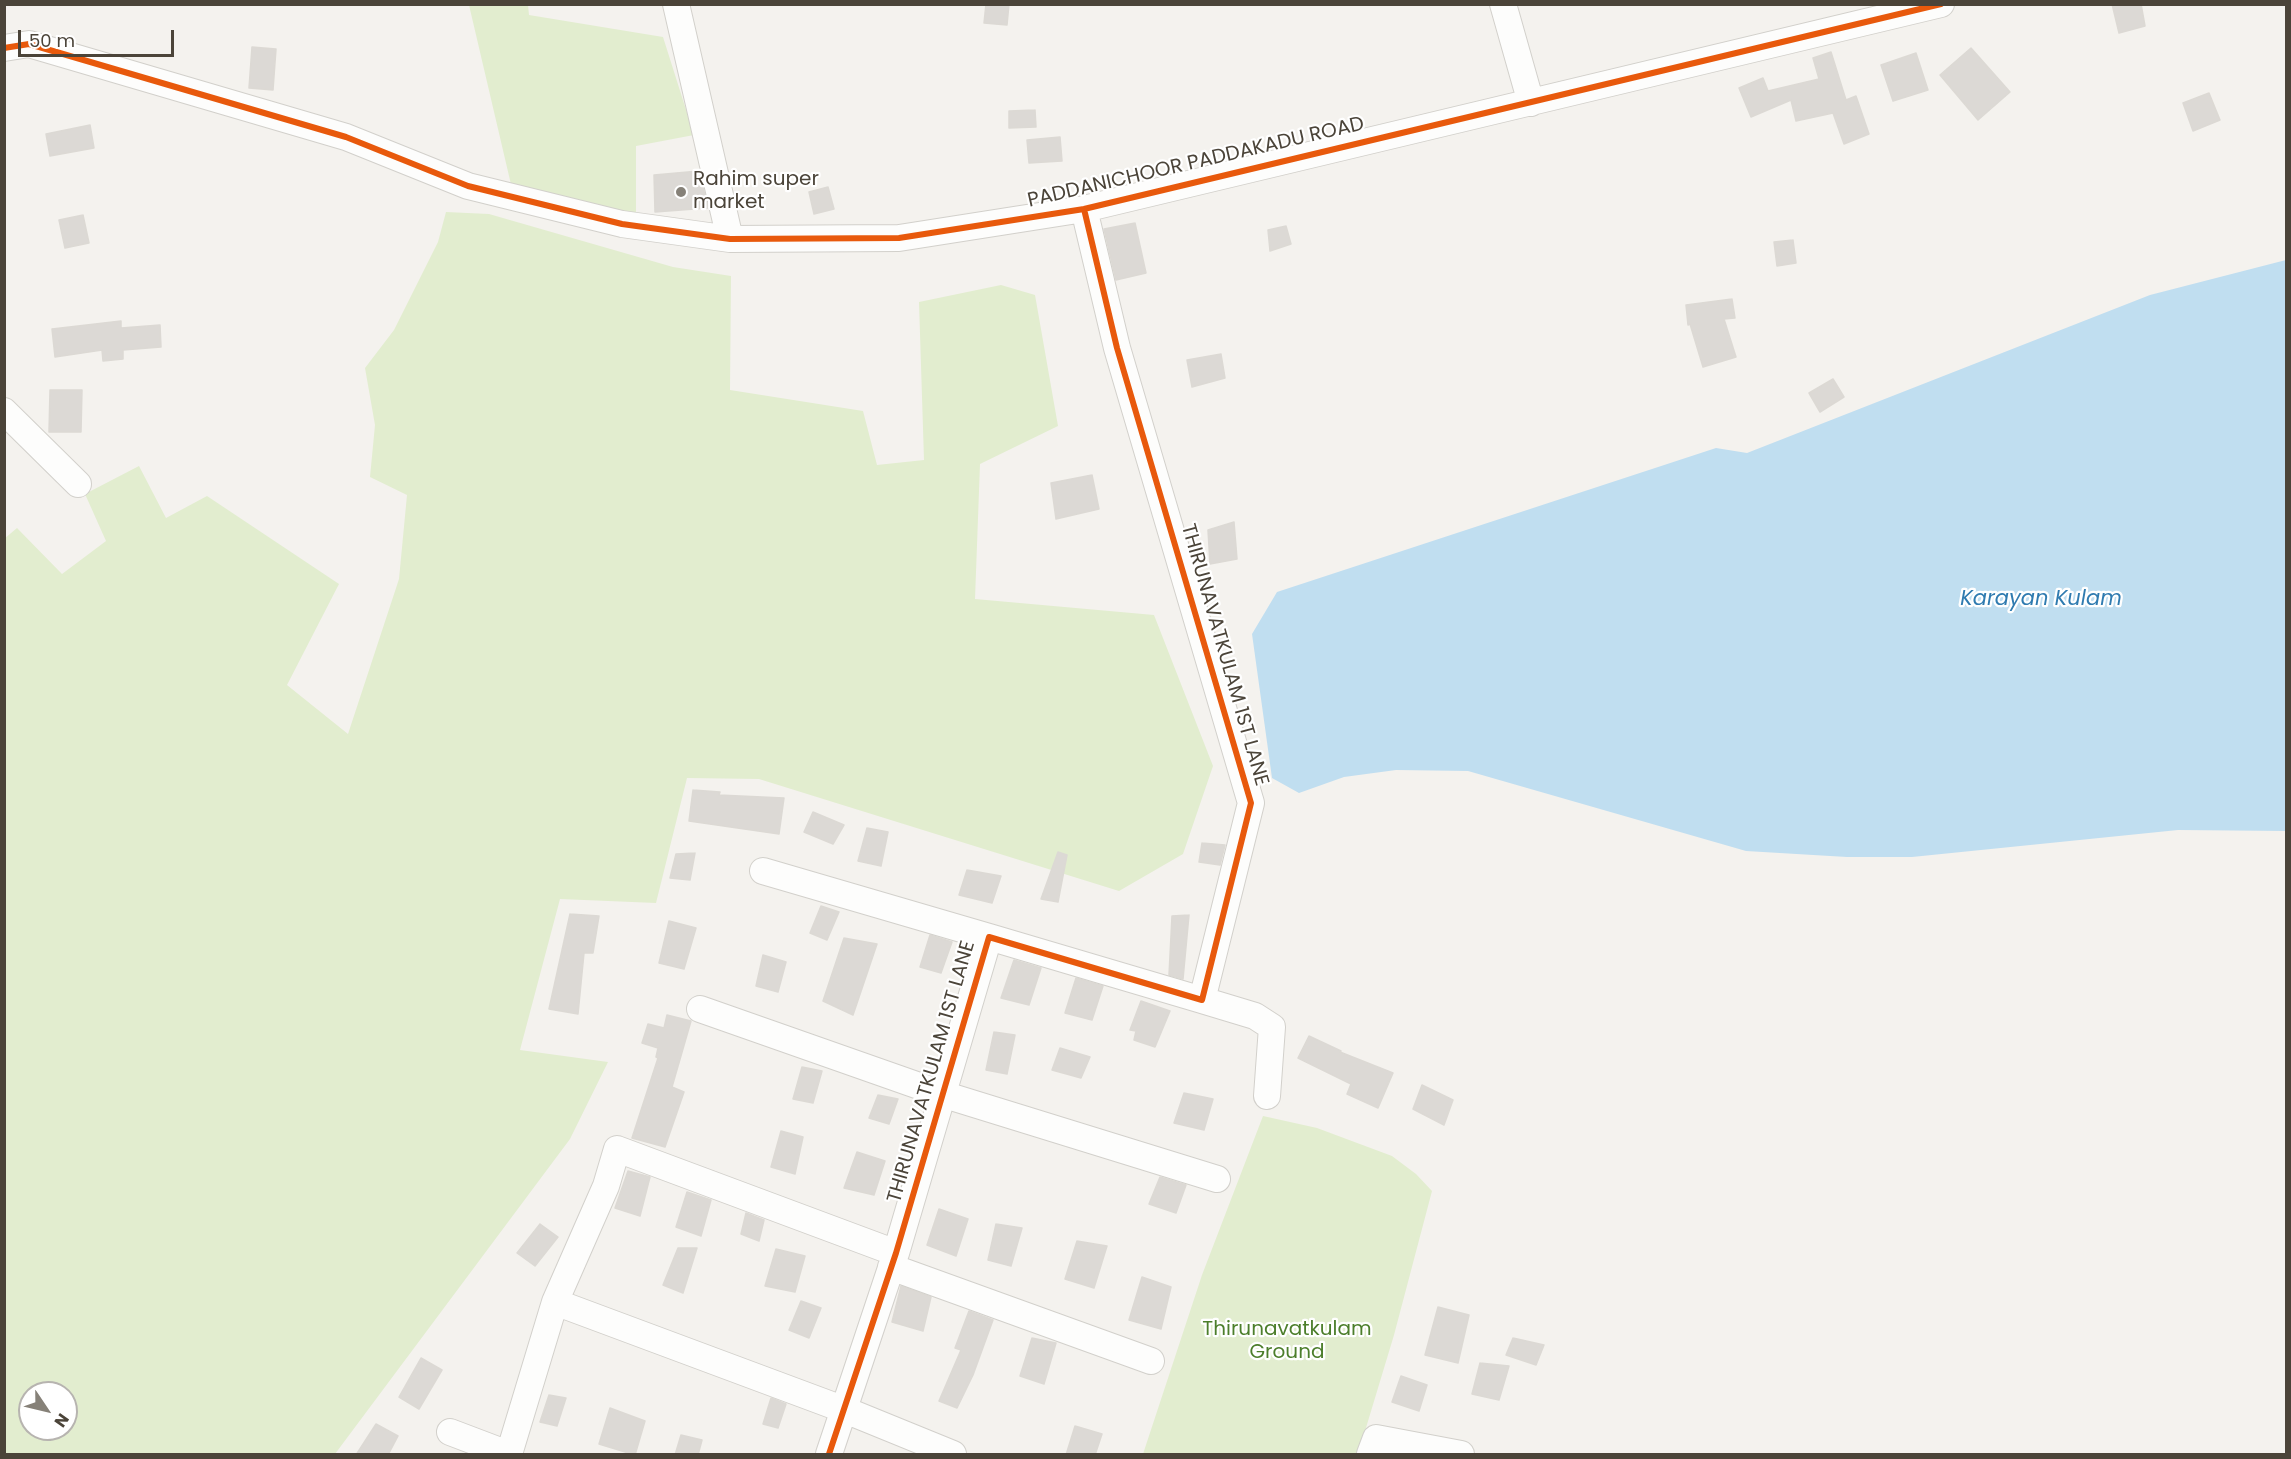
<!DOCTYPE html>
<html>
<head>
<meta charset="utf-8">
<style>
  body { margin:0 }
  #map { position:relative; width:2291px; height:1459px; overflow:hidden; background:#f4f2ee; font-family:Poppins,sans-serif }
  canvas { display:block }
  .frame { position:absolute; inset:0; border:6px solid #4b4439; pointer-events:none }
  .north { position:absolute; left:18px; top:1381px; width:60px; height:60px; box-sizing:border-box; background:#fff; border:2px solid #b7b4b0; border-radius:50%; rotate:125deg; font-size:16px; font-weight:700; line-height:24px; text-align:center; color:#4b4439 }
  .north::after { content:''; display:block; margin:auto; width:21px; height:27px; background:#868178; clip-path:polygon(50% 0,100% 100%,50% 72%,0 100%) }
  .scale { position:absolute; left:18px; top:30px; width:156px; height:27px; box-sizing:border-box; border:3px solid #4b4439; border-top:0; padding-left:8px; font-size:18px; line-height:21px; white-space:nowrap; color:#4b4439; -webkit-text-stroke:4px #fff; paint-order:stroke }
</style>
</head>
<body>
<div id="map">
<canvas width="2291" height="1459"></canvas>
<div class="frame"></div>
<div class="north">N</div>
<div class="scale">50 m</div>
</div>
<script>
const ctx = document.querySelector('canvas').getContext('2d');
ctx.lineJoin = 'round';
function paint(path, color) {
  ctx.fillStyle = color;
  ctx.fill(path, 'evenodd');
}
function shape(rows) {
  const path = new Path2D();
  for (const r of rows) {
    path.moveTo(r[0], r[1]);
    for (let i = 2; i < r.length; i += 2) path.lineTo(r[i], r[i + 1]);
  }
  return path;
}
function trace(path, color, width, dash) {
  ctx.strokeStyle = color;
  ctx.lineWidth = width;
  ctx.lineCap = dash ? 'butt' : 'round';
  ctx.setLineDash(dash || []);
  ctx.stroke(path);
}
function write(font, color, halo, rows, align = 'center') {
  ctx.font = font + ' Poppins,sans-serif';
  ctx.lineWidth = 4.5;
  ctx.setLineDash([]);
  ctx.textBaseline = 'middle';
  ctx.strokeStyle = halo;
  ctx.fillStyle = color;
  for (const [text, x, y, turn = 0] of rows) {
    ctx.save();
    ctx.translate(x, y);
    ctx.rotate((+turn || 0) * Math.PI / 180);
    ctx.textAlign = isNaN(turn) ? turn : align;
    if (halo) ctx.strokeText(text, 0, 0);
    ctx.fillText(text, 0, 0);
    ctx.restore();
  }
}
const green = shape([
  [469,5,528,5,529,15,663,37,694,135,636,146,636,219,513,193],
  [446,212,489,214,673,267,731,276,730,390,863,411,877,465,924,460,919,302,1001,285,1035,295,1058,426,980,464,975,599,1154,615,1213,766,1183,854,1119,891,759,779,687,778,656,903,560,899,520,1050,608,1062,570,1139,335,1454,5,1454,4,539,17,528,62,574,106,541,85,494,139,466,166,518,207,496,339,584,287,685,348,734,399,579,407,495,370,477,375,425,365,368,394,330,438,242],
  [30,1393,66,1393,66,1429,30,1429],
  [1263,1116,1317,1128,1392,1156,1416,1174,1432,1191,1394,1335,1362,1441,1357,1454,1143,1454,1202,1275]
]);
const water = shape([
  [2286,260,2286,831,2178,830,1912,857,1847,857,1746,851,1468,771,1396,770,1344,777,1299,793,1272,778,1252,634,1277,592,1716,448,1747,453,2150,295]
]);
const building = shape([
  [986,4,1009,4,1007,25,984,23,986,4],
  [2112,4,2141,4,2145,26,2119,33,2112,4],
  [252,47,276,49,273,90,249,88,252,47],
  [1971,48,2010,92,1978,120,1940,75,1971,48],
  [1831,52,1846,100,1856,96,1869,134,1844,144,1833,113,1796,121,1791,100,1751,117,1739,88,1763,78,1768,91,1819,79,1813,58,1831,52],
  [1916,53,1928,90,1893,101,1881,65,1916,53],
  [2209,93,2220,120,2193,131,2183,103,2209,93],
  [1035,110,1036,127,1009,128,1009,111,1035,110],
  [90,125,94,148,50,156,46,134,90,125],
  [1060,137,1062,161,1029,163,1027,140,1060,137],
  [699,171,708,208,655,212,654,175,699,171],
  [828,187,834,209,814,214,809,192,828,187],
  [83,215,89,243,65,248,59,220,83,215],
  [1135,223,1146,273,1116,280,1104,229,1135,223],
  [1286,226,1291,244,1270,251,1268,230,1286,226],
  [1793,240,1796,263,1777,266,1774,242,1793,240],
  [1732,299,1735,318,1724,319,1736,357,1703,367,1690,324,1688,325,1686,305,1732,299],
  [121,321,121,328,160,325,161,347,123,350,123,359,103,361,102,350,55,357,52,329,121,321],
  [1221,354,1225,378,1192,387,1187,360,1221,354],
  [1833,379,1844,397,1820,412,1809,393,1833,379],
  [50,390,82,390,81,432,49,432,50,390],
  [1092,475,1099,509,1056,519,1051,483,1092,475],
  [1234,522,1237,559,1210,564,1208,530,1234,522],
  [693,790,720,792,719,795,784,798,779,834,689,821,693,790],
  [813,812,844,825,833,844,804,832,813,812],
  [867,828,888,832,881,866,858,861,867,828],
  [1202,843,1225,845,1220,865,1199,862,1202,843],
  [1058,852,1067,855,1058,902,1041,899,1058,852],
  [695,853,690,880,670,878,676,854,695,853],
  [967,870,1001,876,992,903,959,895,967,870],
  [821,906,839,912,827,940,810,933,821,906],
  [570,914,599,916,593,953,584,953,578,1014,549,1009,570,914],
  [1189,915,1183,979,1169,975,1172,916,1189,915],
  [669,921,696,928,684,969,659,963,669,921],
  [930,935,952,942,941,973,920,967,930,935],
  [844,938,877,944,853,1015,823,1001,844,938],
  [763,955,786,962,778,992,756,986,763,955],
  [1014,960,1041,968,1029,1005,1001,998,1014,960],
  [1076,978,1103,986,1092,1020,1065,1013,1076,978],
  [1141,1001,1170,1011,1155,1047,1134,1040,1136,1031,1130,1030,1141,1001],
  [667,1015,691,1021,672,1087,684,1092,665,1147,632,1138,658,1058,656,1057,658,1048,642,1043,648,1024,664,1028,667,1015],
  [994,1032,1015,1035,1007,1074,986,1070,994,1032],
  [1309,1036,1341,1051,1340,1052,1393,1073,1378,1108,1347,1094,1351,1084,1298,1058,1309,1036],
  [1060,1048,1090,1057,1081,1078,1052,1070,1060,1048],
  [802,1067,822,1071,813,1103,793,1099,802,1067],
  [1422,1085,1453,1100,1444,1125,1413,1109,1422,1085],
  [1184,1093,1213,1099,1204,1130,1174,1123,1184,1093],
  [878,1095,898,1099,889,1124,869,1118,878,1095],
  [781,1131,803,1137,795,1174,771,1167,781,1131],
  [857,1152,885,1161,874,1195,844,1188,857,1152],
  [628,1171,650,1177,640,1216,615,1208,628,1171],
  [1160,1177,1186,1185,1176,1213,1149,1204,1160,1177],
  [687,1192,711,1200,701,1236,676,1227,687,1192],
  [939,1209,968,1219,956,1256,927,1245,939,1209],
  [746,1213,764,1220,759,1241,741,1234,746,1213],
  [540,1224,558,1237,535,1266,517,1253,540,1224],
  [996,1224,1022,1228,1011,1266,988,1260,996,1224],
  [1077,1241,1107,1246,1094,1288,1065,1279,1077,1241],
  [678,1248,697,1248,683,1293,663,1285,678,1248],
  [776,1249,805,1256,795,1292,765,1286,776,1249],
  [1142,1277,1171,1287,1161,1329,1129,1320,1142,1277],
  [901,1286,931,1297,923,1331,892,1322,901,1286],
  [801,1301,821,1308,809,1338,789,1330,801,1301],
  [1438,1307,1469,1315,1458,1363,1425,1355,1438,1307],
  [969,1311,993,1320,973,1375,957,1408,939,1401,961,1350,955,1348,969,1311],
  [1032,1338,1056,1343,1044,1384,1020,1376,1032,1338],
  [1513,1338,1544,1345,1536,1365,1506,1355,1513,1338],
  [421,1358,442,1370,419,1409,399,1397,421,1358],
  [1480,1363,1509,1366,1499,1400,1472,1394,1480,1363],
  [1401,1376,1427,1385,1419,1411,1392,1402,1401,1376],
  [549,1395,566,1398,557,1426,540,1422,549,1395],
  [771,1398,786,1404,778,1428,763,1424,771,1398],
  [610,1408,645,1421,635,1455,599,1444,610,1408],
  [376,1424,398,1436,388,1455,356,1455,376,1424],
  [1075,1426,1102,1434,1095,1455,1066,1455,1075,1426],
  [681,1435,702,1440,698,1455,675,1455,681,1435]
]);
const minor = shape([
  [676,4,730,239],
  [1503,4,1531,103],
  [4,48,29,44,346,137,468,186,622,224,730,239,899,238,1084,209,1941,4],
  [4,411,78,484],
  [763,871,989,937],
  [1202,1000,1255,1016,1272,1027,1267,1096],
  [700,1009,942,1094,1217,1179],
  [891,1267,1151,1361],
  [555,1302,606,1186,617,1149,896,1253],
  [450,1432,508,1454],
  [509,1454,555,1302,845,1410,953,1454],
  [829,1454,896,1253,989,937,1202,1000,1251,803,1117,348,1084,209],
  [1370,1454,1376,1438,1461,1454]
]);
const cycleway = shape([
  [4,48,29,44,346,137,468,186,622,224,730,239,899,238,1084,209,1941,4],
  [829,1454,896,1253,989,937,1202,1000,1251,803,1117,348,1084,209]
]);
const markers = [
  [681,192,6,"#868178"]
];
const streetNames = [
  ["PADDANICHOOR PADDAKADU ROAD",1196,163,-13],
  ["THIRUNAVATKULAM 1ST LANE",1224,655,74],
  ["THIRUNAVATKULAM 1ST LANE",932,1072,-74]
];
const poiNames = [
  ["Rahim super",693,180],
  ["market",693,203]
];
const parkNames = [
  ["Thirunavatkulam",1287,1330],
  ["Ground",1287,1353]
];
const waterNames = [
  ["Karayan Kulam",2041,600]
];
paint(green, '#e2edcf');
paint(water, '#c0def0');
paint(building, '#dcd9d5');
trace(building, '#dcd9d4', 1.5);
trace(minor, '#d2d0cb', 28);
trace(minor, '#fdfdfc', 26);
trace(cycleway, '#e8590c', 6);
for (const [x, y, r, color] of markers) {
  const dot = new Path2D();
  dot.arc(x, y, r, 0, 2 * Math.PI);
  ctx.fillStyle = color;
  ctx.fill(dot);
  trace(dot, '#fff', 2);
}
write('20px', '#4b4439', '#fff', streetNames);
write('20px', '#4b4439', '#fff', poiNames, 'left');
write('20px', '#4c7e2b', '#fff', parkNames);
write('italic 21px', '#2f7bb0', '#fff', waterNames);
</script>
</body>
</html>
